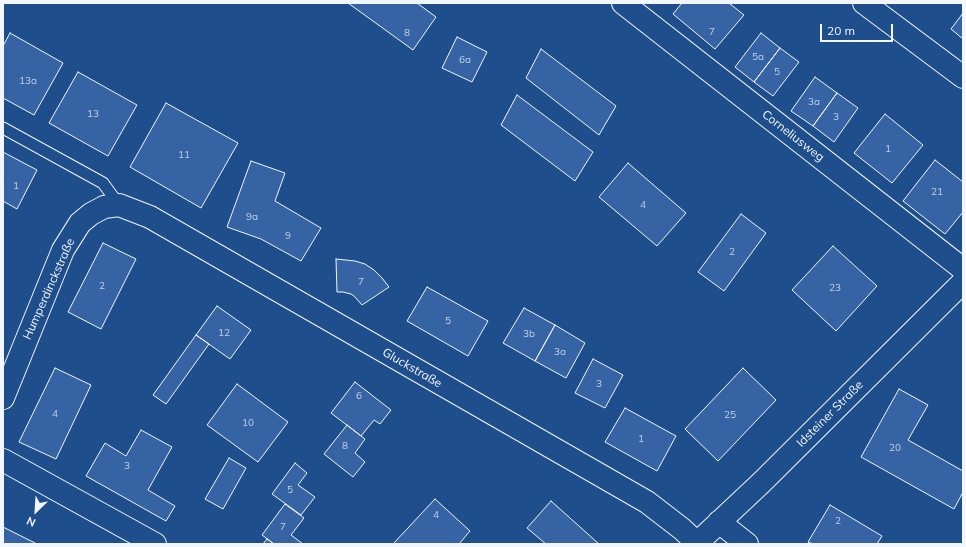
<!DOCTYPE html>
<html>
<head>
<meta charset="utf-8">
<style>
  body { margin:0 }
  #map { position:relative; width:966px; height:547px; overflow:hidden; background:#1f4e8c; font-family:Mulish,sans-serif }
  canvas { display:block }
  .frame { position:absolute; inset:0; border:4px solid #f2f6ff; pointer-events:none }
  .north { position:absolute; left:16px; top:491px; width:40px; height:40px; -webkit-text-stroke:3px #1f4e8c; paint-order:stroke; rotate:205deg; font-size:11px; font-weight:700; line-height:16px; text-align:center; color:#f2f6ff }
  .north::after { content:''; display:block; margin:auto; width:14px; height:18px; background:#f2f6ff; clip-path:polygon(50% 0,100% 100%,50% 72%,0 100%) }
  .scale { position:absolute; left:820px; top:24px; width:73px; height:18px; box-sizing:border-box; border:2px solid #f2f6ff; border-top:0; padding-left:5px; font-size:12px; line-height:14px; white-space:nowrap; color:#f2f6ff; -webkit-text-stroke:3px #1f4e8c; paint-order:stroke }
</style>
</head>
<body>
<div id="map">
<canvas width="966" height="547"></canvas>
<div class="frame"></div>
<div class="north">N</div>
<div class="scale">20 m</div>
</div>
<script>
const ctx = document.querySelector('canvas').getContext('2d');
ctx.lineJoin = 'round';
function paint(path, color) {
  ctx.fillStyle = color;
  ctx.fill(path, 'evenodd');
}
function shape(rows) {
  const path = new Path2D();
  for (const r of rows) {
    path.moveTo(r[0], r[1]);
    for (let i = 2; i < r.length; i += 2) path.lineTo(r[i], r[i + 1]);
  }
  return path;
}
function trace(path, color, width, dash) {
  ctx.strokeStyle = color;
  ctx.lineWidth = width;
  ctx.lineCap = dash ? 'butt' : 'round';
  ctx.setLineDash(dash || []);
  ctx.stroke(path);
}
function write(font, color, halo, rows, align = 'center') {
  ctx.font = font + ' Mulish,sans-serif';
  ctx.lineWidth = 3;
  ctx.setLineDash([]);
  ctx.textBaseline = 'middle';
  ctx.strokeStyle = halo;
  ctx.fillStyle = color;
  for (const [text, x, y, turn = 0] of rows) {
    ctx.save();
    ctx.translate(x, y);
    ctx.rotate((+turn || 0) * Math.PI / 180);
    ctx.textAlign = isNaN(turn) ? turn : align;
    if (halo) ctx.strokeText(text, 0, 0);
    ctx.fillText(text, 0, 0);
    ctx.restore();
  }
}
const building = shape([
  [348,3,417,3,436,17,413,50,348,3],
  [682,3,729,3,744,15,715,49,673,14,682,3],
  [963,13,963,39,951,29,963,13],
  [10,33,63,63,34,115,3,98,3,46,10,33],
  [761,33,780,48,754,82,735,67,761,33],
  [457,37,487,52,472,82,442,68,457,37],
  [780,48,799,62,773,96,754,82,780,48],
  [541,49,616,106,599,135,526,78,541,49],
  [78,72,137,105,108,156,49,123,78,72],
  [815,77,837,93,813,126,791,111,815,77],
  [837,93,858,108,834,142,813,126,837,93],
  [517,95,593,152,575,181,501,125,517,95],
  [166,103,238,143,201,208,130,167,166,103],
  [885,114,923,145,892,183,854,153,885,114],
  [3,152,37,170,17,209,3,201,3,152],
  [935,160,963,182,963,212,945,234,903,201,935,160],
  [251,161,285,173,275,201,321,228,301,261,261,239,227,227,251,161],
  [628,163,686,213,657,246,599,197,628,163],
  [741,214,766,233,724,291,698,272,741,214],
  [103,243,136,259,101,329,68,312,103,243],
  [833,246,877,286,836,331,792,290,833,246],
  [336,259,355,261,365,264,374,270,382,278,389,287,362,305,354,296,351,294,343,292,337,292,336,259],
  [427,287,488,321,468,356,407,321,427,287],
  [217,306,251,330,230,359,196,335,217,306],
  [524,308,555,325,535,361,503,343,524,308],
  [555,325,585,343,566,378,535,361,555,325],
  [196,335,209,344,166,404,153,395,196,335],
  [593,359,623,375,605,408,575,393,593,359],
  [55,368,91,385,56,459,19,442,55,368],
  [743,368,776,400,718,461,685,429,743,368],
  [355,382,391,410,380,424,374,420,361,436,331,413,355,382],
  [237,384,288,422,258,462,207,425,237,384],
  [899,389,928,405,908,440,963,471,963,492,954,509,861,457,899,389],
  [625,408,676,436,657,471,605,442,625,408],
  [347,425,365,439,355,453,365,462,353,477,324,454,347,425],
  [141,430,172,447,148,490,175,506,166,521,86,476,105,443,126,456,141,430],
  [229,458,246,468,223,509,205,499,229,458],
  [295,463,307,473,298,485,315,497,301,515,272,494,295,463],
  [435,499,470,531,459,544,393,544,435,499],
  [551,501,599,544,546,544,527,528,551,501],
  [285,504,304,518,291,535,303,544,274,544,262,535,285,504],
  [830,505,882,536,877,544,813,544,808,542,830,505],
  [3,527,37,544,3,544,3,527],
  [267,539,274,544,263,544,267,539]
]);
const lane = shape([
  [3,128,103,183,119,205]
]);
const street = shape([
  [623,3,963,269],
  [864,3,963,77],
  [3,398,63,250,80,223,91,214,104,207,119,205,150,217,647,502,682,529,697,543],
  [3,460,155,544],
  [719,522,747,544]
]);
const secondary = shape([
  [696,544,761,483,963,282]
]);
const numberNames = [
  ["7",712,32],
  ["8",407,33],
  ["5a",758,57],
  ["6a",465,60],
  ["5",777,72],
  ["13a",28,81],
  ["3a",814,102],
  ["13",93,114],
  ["3",836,117],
  ["1",888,149],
  ["11",184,155],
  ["1",16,186],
  ["21",937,192],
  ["4",643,205],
  ["9a",252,217],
  ["9",288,236],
  ["2",732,252],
  ["7",361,282],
  ["2",102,286],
  ["23",835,288],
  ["5",448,321],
  ["12",224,333],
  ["3b",529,334],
  ["3a",560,352],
  ["3",599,384],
  ["6",359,396],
  ["4",55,414],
  ["25",730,415],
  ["10",248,423],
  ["1",641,439],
  ["8",345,446],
  ["20",895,448],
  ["3",127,466],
  ["5",290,490],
  ["4",436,515],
  ["2",838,521],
  ["7",283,527]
];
const streetNames = [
  ["Corneliusweg",793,136,38],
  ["Humperdinckstraße",49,289,-66],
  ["Gluckstraße",412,368,30],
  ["Idsteiner Straße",830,414,-45]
];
paint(building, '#3563a3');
trace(building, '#f2f6ff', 1);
trace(lane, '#f2f6ff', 13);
trace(street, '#f2f6ff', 24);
trace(secondary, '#f2f6ff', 24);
trace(lane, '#1f4e8c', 11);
trace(street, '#1f4e8c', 22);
trace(secondary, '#1f4e8c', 22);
write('10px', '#c3d1e8', null, numberNames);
write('12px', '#f2f6ff', '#1f4e8c', streetNames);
</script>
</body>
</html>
